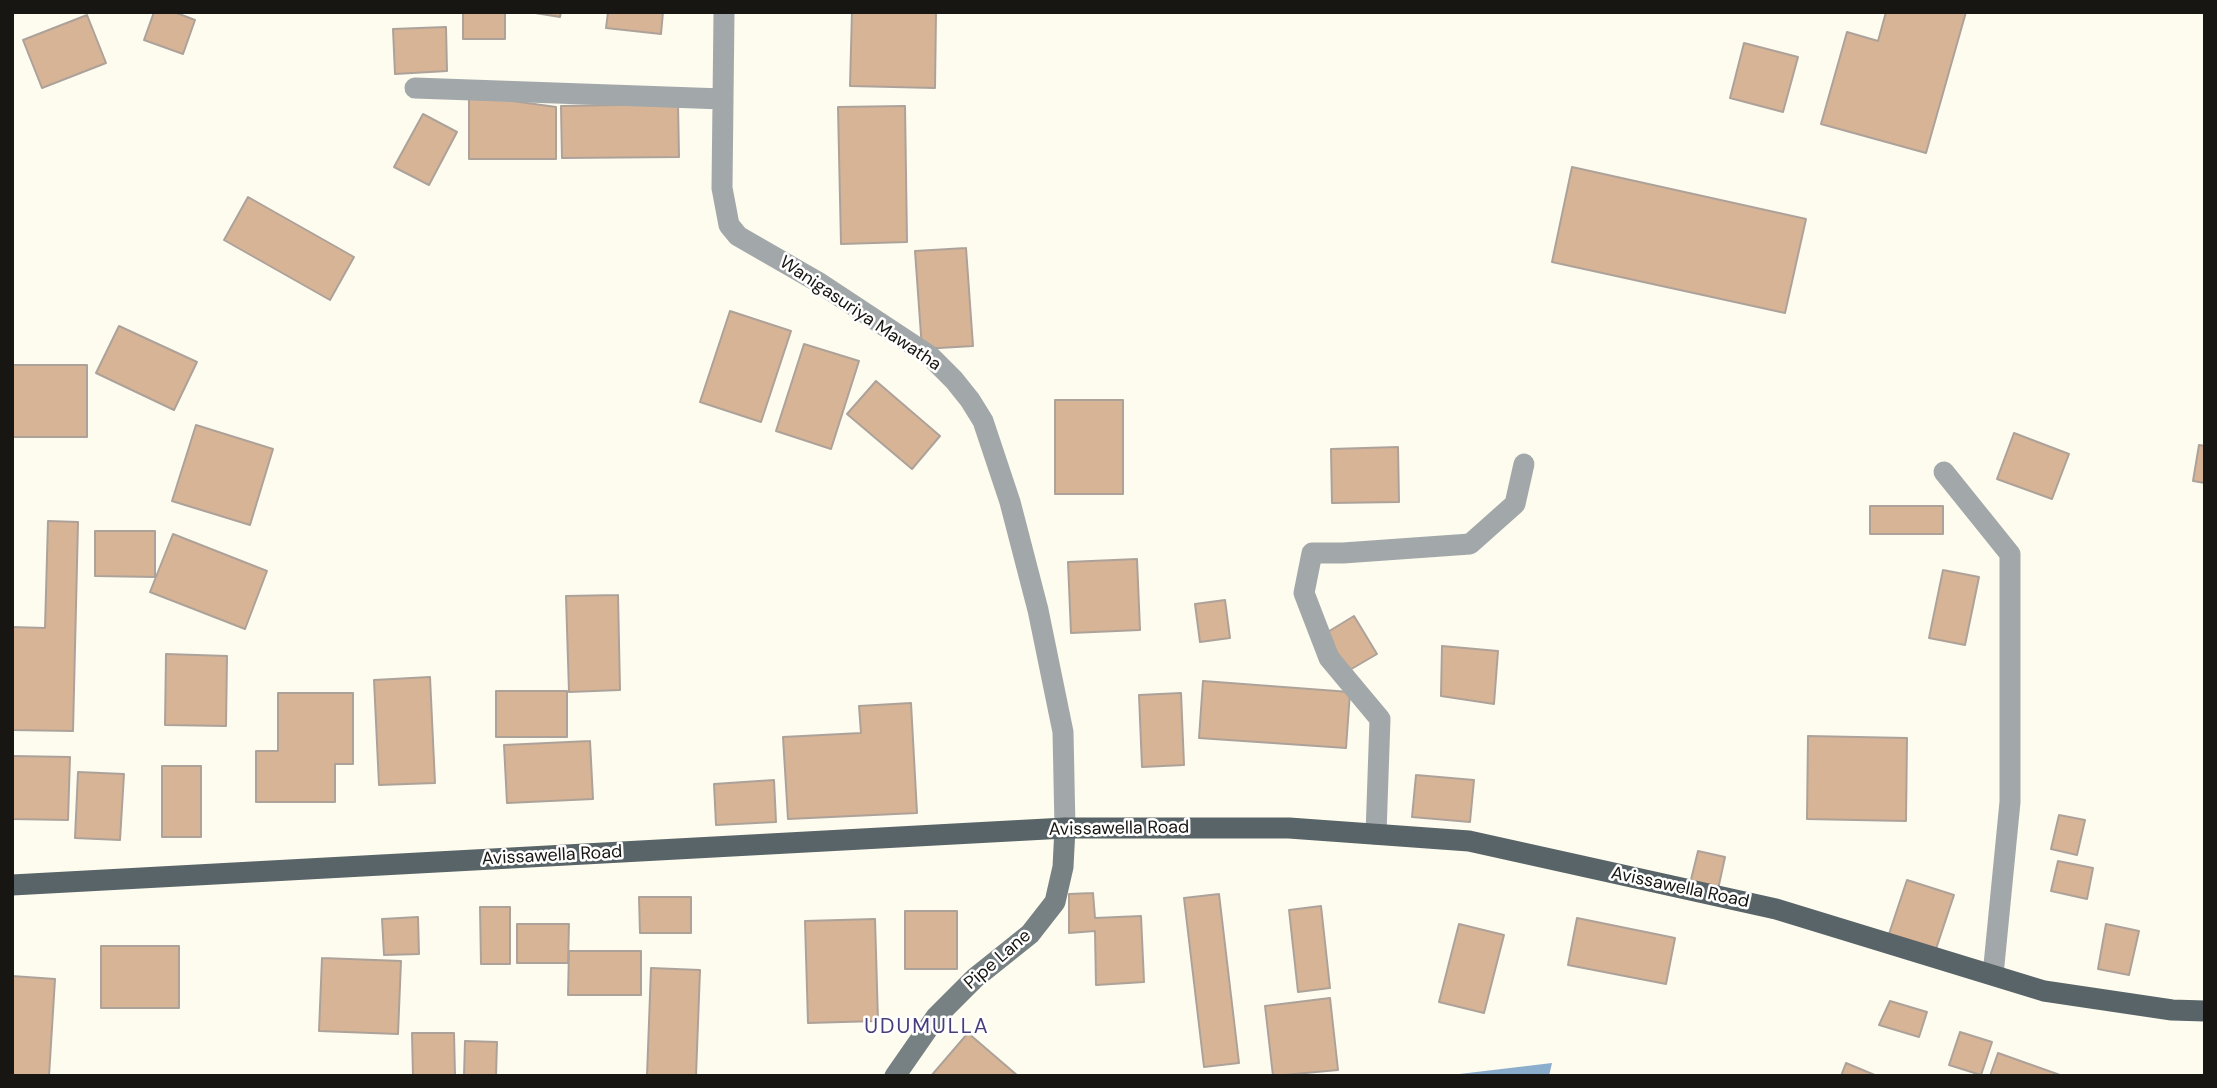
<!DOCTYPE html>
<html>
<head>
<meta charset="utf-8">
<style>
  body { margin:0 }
  #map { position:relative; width:2217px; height:1088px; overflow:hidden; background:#fefcef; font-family:"DM Sans",sans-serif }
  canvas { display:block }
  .frame { position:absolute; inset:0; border:14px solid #171612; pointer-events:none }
</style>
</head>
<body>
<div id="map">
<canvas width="2217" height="1088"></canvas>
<div class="frame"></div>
</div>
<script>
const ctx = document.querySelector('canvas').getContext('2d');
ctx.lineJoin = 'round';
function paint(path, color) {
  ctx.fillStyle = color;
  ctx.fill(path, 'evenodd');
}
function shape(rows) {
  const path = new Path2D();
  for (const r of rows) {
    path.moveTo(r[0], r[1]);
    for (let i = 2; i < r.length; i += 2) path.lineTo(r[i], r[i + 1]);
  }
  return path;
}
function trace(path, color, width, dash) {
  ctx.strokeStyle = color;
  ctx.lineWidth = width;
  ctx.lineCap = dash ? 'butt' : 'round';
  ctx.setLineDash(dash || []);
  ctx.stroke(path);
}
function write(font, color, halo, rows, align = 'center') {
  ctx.font = font + ' "DM Sans",sans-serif';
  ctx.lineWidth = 5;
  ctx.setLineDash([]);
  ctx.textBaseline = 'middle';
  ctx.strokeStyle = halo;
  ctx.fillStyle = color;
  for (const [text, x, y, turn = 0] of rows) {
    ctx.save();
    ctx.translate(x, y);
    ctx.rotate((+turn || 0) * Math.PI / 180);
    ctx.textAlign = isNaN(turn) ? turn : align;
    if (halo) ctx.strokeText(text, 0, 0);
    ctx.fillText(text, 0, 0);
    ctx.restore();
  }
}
const water = shape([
  [1552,1063,1549,1076,1450,1076,1451,1075]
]);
const building = shape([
  [154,12,174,12,195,20,183,54,144,40,154,12],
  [463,12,505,12,505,39,463,39,463,12],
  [529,12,561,12,560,17,529,12],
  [608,12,663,12,661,34,606,28,608,12],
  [852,12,936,12,935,88,850,86,852,12],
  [1886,12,1966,12,1926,153,1821,124,1847,32,1878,41,1886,12],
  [87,15,106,63,42,88,23,40,87,15],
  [446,27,447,71,395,74,393,29,446,27],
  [1744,43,1798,57,1783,112,1730,98,1744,43],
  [469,95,556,107,556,159,469,159,469,95],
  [678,104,679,157,562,158,561,106,678,104],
  [905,106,907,242,841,244,838,107,905,106],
  [423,114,457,132,429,185,394,167,423,114],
  [1572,167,1806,219,1785,313,1552,262,1572,167],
  [248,197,354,257,330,300,224,240,248,197],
  [966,248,973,346,922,349,915,251,966,248],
  [730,311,791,331,761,422,700,402,730,311],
  [119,326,197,362,174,410,96,373,119,326],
  [804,344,859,361,831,449,776,431,804,344],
  [12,365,87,365,87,437,12,437,12,365],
  [876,381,940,436,912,469,847,414,876,381],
  [1055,400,1123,400,1123,494,1055,494,1055,400],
  [196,425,273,449,250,525,172,501,196,425],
  [2014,433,2069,454,2052,499,1997,479,2014,433],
  [2199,445,2205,446,2205,483,2193,481,2199,445],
  [1398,447,1399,502,1332,503,1331,449,1398,447],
  [1870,506,1943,506,1943,534,1870,534,1870,506],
  [48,521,78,522,73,731,12,730,12,627,45,628,48,521],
  [95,531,155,531,155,577,95,576,95,531],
  [173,534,267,571,245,629,150,592,173,534],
  [1137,559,1140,630,1071,633,1068,562,1137,559],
  [1943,570,1979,577,1965,645,1929,638,1943,570],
  [618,595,620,690,569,692,566,596,618,595],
  [1225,600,1230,638,1200,642,1195,604,1225,600],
  [1354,616,1377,654,1348,671,1326,633,1354,616],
  [1442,646,1498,651,1494,704,1441,696,1442,646],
  [166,654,227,656,226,726,165,725,166,654],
  [430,677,435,783,379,785,374,680,430,677],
  [1203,681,1350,692,1346,748,1199,738,1203,681],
  [496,691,567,691,567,737,496,737,496,691],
  [278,693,353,693,353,764,335,764,335,802,256,802,256,751,278,751,278,693],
  [1181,693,1184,765,1142,767,1139,695,1181,693],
  [911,703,917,813,788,819,783,737,861,733,859,706,911,703],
  [1808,736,1907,738,1906,821,1807,819,1808,736],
  [590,741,593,799,507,803,504,745,590,741],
  [12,756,70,757,68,820,12,819,12,756],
  [162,766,201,766,201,837,162,837,162,766],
  [78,772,124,774,120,840,75,838,78,772],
  [1416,775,1474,780,1470,822,1412,817,1416,775],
  [774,780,776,822,716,825,714,784,774,780],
  [2059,815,2085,820,2077,855,2051,849,2059,815],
  [1698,851,1725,857,1717,894,1689,888,1698,851],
  [2058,861,2093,868,2087,899,2051,891,2058,861],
  [1907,880,1954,895,1935,952,1888,937,1907,880],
  [1093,893,1095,918,1141,916,1144,982,1096,985,1095,931,1069,933,1069,894,1093,893],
  [1219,894,1239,1063,1204,1067,1184,898,1219,894],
  [639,897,691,897,691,933,640,933,639,897],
  [1321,906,1330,988,1298,992,1289,910,1321,906],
  [480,907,510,907,510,964,481,964,480,907],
  [905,911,957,911,957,969,905,969,905,911],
  [418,917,419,954,384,955,382,919,418,917],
  [1577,918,1675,938,1666,984,1568,965,1577,918],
  [875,919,878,1021,808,1023,805,921,875,919],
  [517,924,569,924,568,963,517,963,517,924],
  [1459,924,1504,935,1484,1013,1439,1002,1459,924],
  [2106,924,2139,931,2129,975,2098,969,2106,924],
  [101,946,179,946,179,1008,101,1008,101,946],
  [569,951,641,951,641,995,568,995,569,951],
  [322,958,401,961,398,1034,319,1031,322,958],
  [651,968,700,970,696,1076,647,1076,651,968],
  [12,976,55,979,49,1076,12,1076,12,976],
  [1330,998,1338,1070,1273,1076,1265,1006,1330,998],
  [1890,1001,1927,1012,1919,1037,1879,1025,1890,1001],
  [1960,1032,1992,1042,1981,1075,1949,1065,1960,1032],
  [412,1033,454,1033,455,1076,413,1076,412,1033],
  [968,1033,1018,1076,931,1076,968,1033],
  [465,1041,497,1042,496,1076,464,1076,465,1041],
  [1998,1053,2060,1075,2059,1076,1990,1076,1998,1053],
  [1846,1063,1877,1076,1841,1076,1846,1063]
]);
const street = shape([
  [724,12,722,188,729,225,738,236,818,282,930,356,954,380,970,400,983,421,1010,502,1038,610,1063,732,1065,828],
  [415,88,723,99],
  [1944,472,2010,554,2010,802,1993,975],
  [1376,834,1380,719,1329,658,1304,593,1312,553,1343,553,1470,544,1515,504,1524,464]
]);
const secondary = shape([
  [895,1076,936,1017,975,978,1030,934,1055,902,1063,867,1065,828]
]);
const primary = shape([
  [12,885,1065,828,1289,828,1469,841,1776,909,2044,991,2172,1010,2205,1011]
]);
const streetNames = [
  ["Wanigasuriya Mawatha",860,314,34],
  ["Avissawella Road",1119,829,-1],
  ["Avissawella Road",552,856,-3],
  ["Avissawella Road",1680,888,12],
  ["Pipe Lane",998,960,-41]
];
const quarterNames = [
  ["UDUMULLA",927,1027]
];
paint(water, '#8caecd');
paint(building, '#d8b496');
trace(building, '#ada29a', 2);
trace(street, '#a2a8aa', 21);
trace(secondary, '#778083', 21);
trace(primary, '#596468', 21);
write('18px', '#171612', '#fff', streetNames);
ctx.letterSpacing = '2px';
write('21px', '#483d7b', '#fff', quarterNames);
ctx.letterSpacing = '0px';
</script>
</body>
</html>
